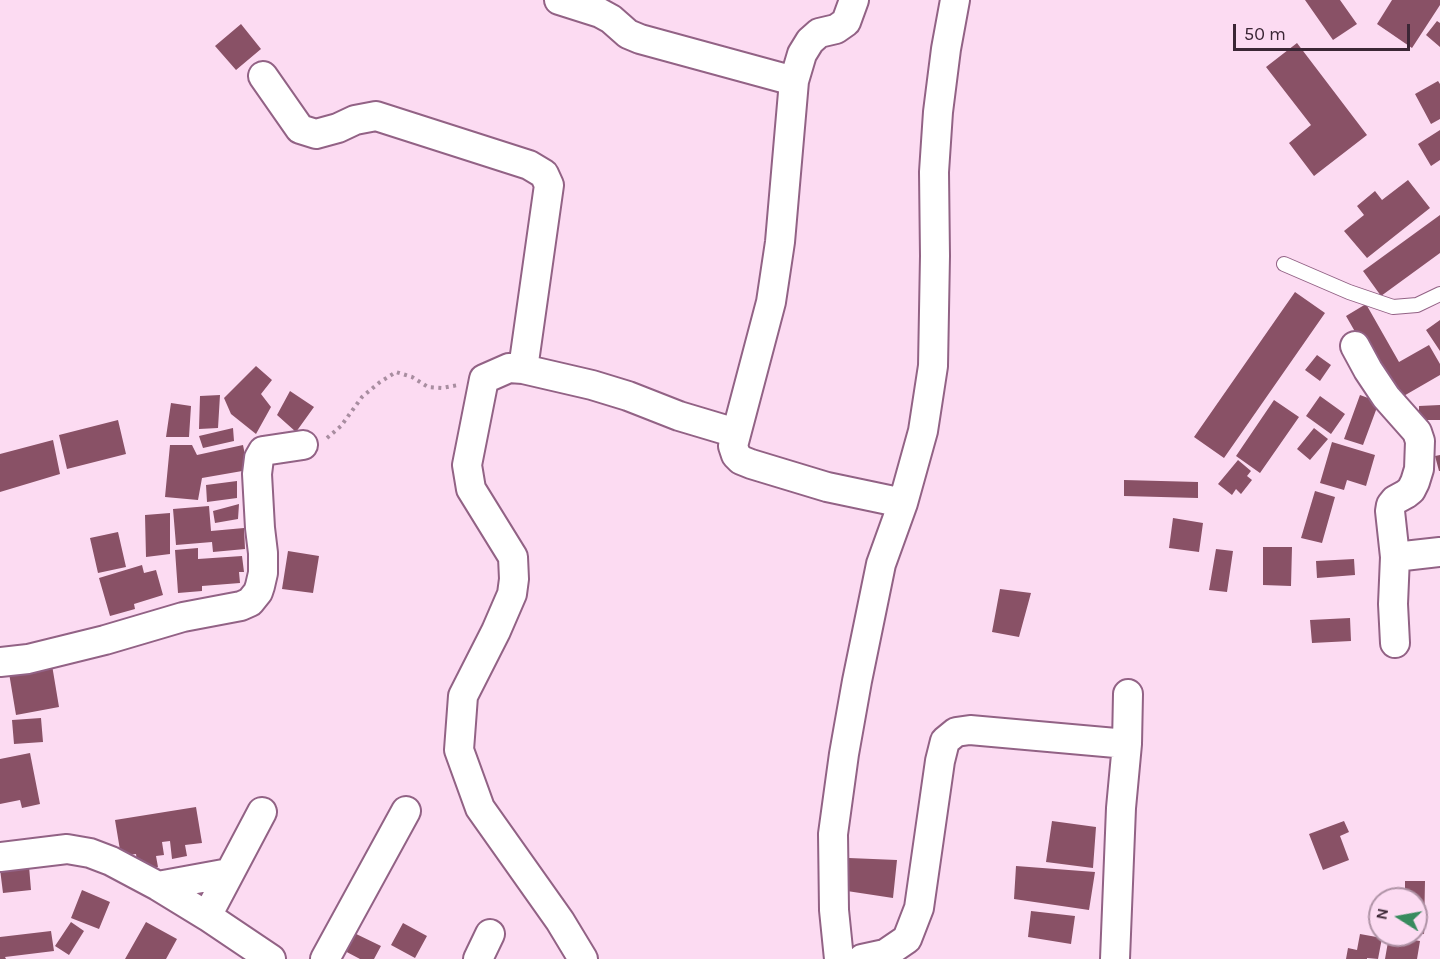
<!DOCTYPE html>
<html>
<head>
<meta charset="utf-8">
<style>
  body { margin:0 }
  #map { position:relative; width:1440px; height:959px; overflow:hidden; background:#fcdbf2; font-family:Karla,sans-serif }
  canvas { display:block }
  .north { position:absolute; left:1368px; top:887px; width:60px; height:60px; box-sizing:border-box; background:#fcdbf2; border:2px solid #af93a6; border-radius:50%; rotate:281deg; font-size:16px; font-weight:700; line-height:24px; text-align:center; color:#3b2635 }
  .north::after { content:''; display:block; margin:auto; width:21px; height:27px; background:#388b5e; clip-path:polygon(50% 0,100% 100%,50% 72%,0 100%) }
  .scale { position:absolute; left:1233px; top:24px; width:177px; height:27px; box-sizing:border-box; border:3px solid #3b2635; border-top:0; padding-left:8px; font-size:18px; line-height:21px; white-space:nowrap; color:#3b2635; -webkit-text-stroke:4px #fcdbf2; paint-order:stroke }
</style>
</head>
<body>
<div id="map">
<canvas width="1440" height="959"></canvas>
<div class="north">N</div>
<div class="scale">50 m</div>
</div>
<script>
const ctx = document.querySelector('canvas').getContext('2d');
ctx.lineJoin = 'round';
function paint(path, color) {
  ctx.fillStyle = color;
  ctx.fill(path, 'evenodd');
}
function shape(rows) {
  const path = new Path2D();
  for (const r of rows) {
    path.moveTo(r[0], r[1]);
    for (let i = 2; i < r.length; i += 2) path.lineTo(r[i], r[i + 1]);
  }
  return path;
}
function trace(path, color, width, dash) {
  ctx.strokeStyle = color;
  ctx.lineWidth = width;
  ctx.lineCap = dash ? 'butt' : 'round';
  ctx.setLineDash(dash || []);
  ctx.stroke(path);
}
const building = shape([
  [1305,0,1340,0,1357,24,1333,40],
  [1392,0,1440,0,1440,5,1412,48,1377,24],
  [1437,21,1440,23,1440,47,1426,35],
  [241,24,261,49,236,70,215,46],
  [1297,43,1367,135,1314,176,1289,143,1311,125,1266,67],
  [1438,81,1440,84,1440,119,1431,124,1415,94],
  [1440,130,1440,160,1431,166,1418,144],
  [1408,180,1430,208,1367,258,1344,231,1364,215,1357,206,1375,191,1382,200],
  [1440,215,1440,253,1381,296,1363,271],
  [1295,292,1325,313,1224,458,1194,437],
  [1366,304,1399,362,1429,345,1440,364,1440,375,1395,401,1346,316],
  [1440,320,1440,351,1426,330],
  [1317,355,1331,365,1320,381,1305,370],
  [256,366,272,380,261,394,271,407,256,434,231,414,224,398],
  [290,391,314,407,296,432,277,415],
  [220,395,218,428,199,429,200,396],
  [1360,395,1379,402,1363,445,1344,439],
  [1320,396,1345,414,1331,434,1306,416],
  [1274,400,1299,417,1260,473,1236,456],
  [171,403,191,406,189,437,166,437],
  [1440,405,1440,420,1419,420,1419,406],
  [118,420,126,454,67,469,59,435],
  [233,428,234,441,203,448,199,436],
  [1314,428,1328,439,1310,460,1297,449],
  [53,440,60,474,0,492,0,454],
  [1332,442,1375,455,1366,486,1347,480,1344,490,1320,483],
  [170,445,192,445,197,455,243,445,248,470,202,478,198,500,165,497],
  [1440,455,1440,471,1439,471,1435,456],
  [1238,460,1251,471,1247,476,1252,480,1241,494,1236,489,1232,495,1218,484],
  [1124,480,1198,482,1198,498,1124,496],
  [237,481,237,498,207,502,206,485],
  [1315,491,1335,497,1322,543,1301,538],
  [239,504,238,519,215,523,213,511],
  [209,506,211,531,244,528,245,549,213,552,212,542,176,545,173,509],
  [170,513,170,554,146,557,145,515],
  [1173,518,1203,523,1199,552,1169,548],
  [118,532,126,567,98,573,90,538],
  [1263,547,1292,547,1291,586,1263,585],
  [198,548,198,559,242,556,244,572,239,572,240,583,202,586,202,591,178,593,175,550],
  [1216,549,1233,551,1227,592,1209,590],
  [288,551,319,556,313,593,282,589],
  [1354,559,1355,575,1317,578,1316,561],
  [142,565,144,573,156,570,163,595,134,604,135,609,110,616,99,578],
  [1000,589,1031,593,1019,637,992,632],
  [1350,618,1351,641,1312,643,1310,620],
  [51,659,59,707,16,715,8,667],
  [41,718,43,742,14,744,12,720],
  [30,753,40,804,22,808,20,800,0,804,0,759],
  [196,807,202,843,185,845,187,856,172,859,170,841,162,842,164,855,156,856,158,867,138,870,136,854,121,856,115,820],
  [1052,821,1096,827,1093,868,1046,862],
  [1344,821,1349,832,1340,836,1349,860,1323,870,1309,834],
  [849,858,897,860,893,898,847,891],
  [29,866,31,890,3,893,0,869],
  [1016,866,1095,872,1089,910,1014,899],
  [1405,881,1425,881,1424,934,1416,934,1416,899,1405,899],
  [82,890,110,902,99,929,71,918],
  [1031,911,1075,916,1071,944,1028,937],
  [71,922,84,931,69,955,55,946],
  [146,922,177,939,166,959,125,959],
  [403,923,427,936,415,958,391,945],
  [51,931,54,951,5,957,6,959,0,959,0,937],
  [350,931,381,946,374,959,360,959,341,949],
  [1360,934,1382,938,1378,959,1367,958,1367,959,1346,959,1348,948,1357,950],
  [1389,936,1420,941,1417,959,1385,959]
]);
const path = shape([
  [327,438,341,426,362,397,380,382,396,372,412,377,428,387,442,388,458,385]
]);
const service = shape([
  [1284,264,1349,292,1393,307,1417,305,1440,294]
]);
const minor = shape([
  [559,0,600,13,611,19,628,34,640,39,794,81],
  [854,0,846,22,836,29,819,33,810,41,802,54,794,81,780,242,771,302,733,446,736,455,741,460,751,464,827,487,903,503],
  [263,76,300,129,316,134,338,128,355,120,376,116,529,165,544,174,549,185,523,369],
  [1355,346,1368,370,1386,397,1417,432,1420,441,1419,469,1415,482,1411,490,1406,494,1395,500,1391,505,1390,511,1395,557,1393,604,1395,643],
  [1395,557,1440,552],
  [0,662,28,659,105,640,183,617,241,606,250,602,258,592,260,586,263,573,263,553,260,528,257,474,259,458,263,451,303,445],
  [0,857,67,849,90,853,111,861,158,886,207,916,271,959],
  [158,886,229,873],
  [207,916,262,812],
  [325,959,406,811],
  [478,959,490,934],
  [583,959,560,921,480,808,459,750,463,696,496,631,512,594,514,579,513,557,471,489,467,465,484,379,509,368,523,369,592,385,628,396,679,416,736,433],
  [839,959,834,910,833,834,844,754,857,681,881,564,903,503,923,431,933,366,935,256,934,172,938,112,946,49,955,0],
  [862,959,885,954,907,939,919,908,940,761,945,741,956,732,970,730,1127,744],
  [1115,959,1121,808,1127,744,1128,694]
]);
paint(building, '#895166');
trace(service, '#926285', 16);
trace(minor, '#926285', 32);
trace(path, '#a88da0', 4, [3, 4.5]);
trace(service, '#fff', 14);
trace(minor, '#fff', 28);
</script>
</body>
</html>
